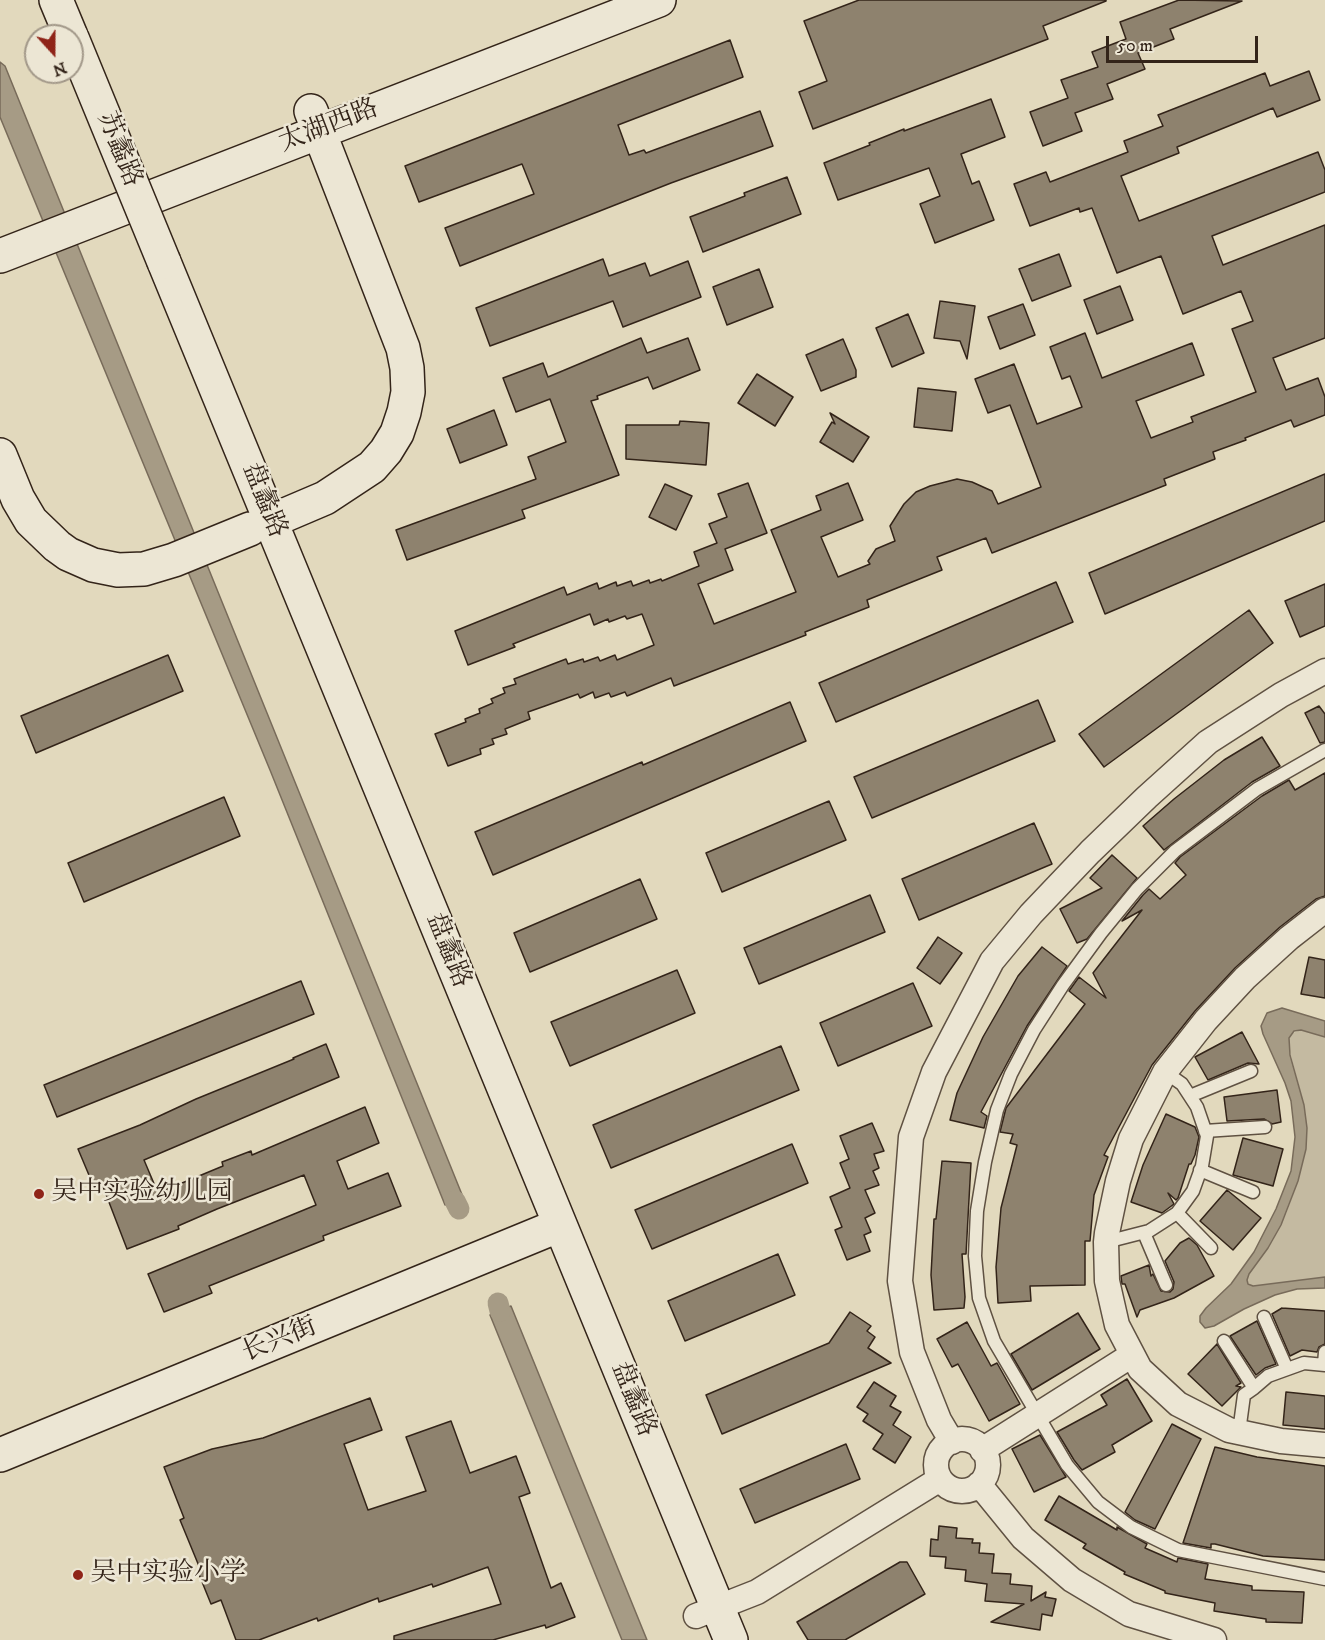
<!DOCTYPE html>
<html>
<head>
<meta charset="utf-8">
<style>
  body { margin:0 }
  #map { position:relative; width:1325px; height:1640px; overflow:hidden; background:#e2d9bd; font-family:"IM FELL DW Pica",serif }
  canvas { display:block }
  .north { position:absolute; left:24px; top:24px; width:60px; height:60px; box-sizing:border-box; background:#ece6d4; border:2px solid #a29889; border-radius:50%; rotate:159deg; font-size:16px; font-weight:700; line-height:24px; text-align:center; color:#332419 }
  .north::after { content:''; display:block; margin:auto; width:21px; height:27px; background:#8f2418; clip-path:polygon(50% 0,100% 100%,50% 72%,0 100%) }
  .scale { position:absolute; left:1106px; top:36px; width:152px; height:27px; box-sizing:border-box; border:3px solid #332419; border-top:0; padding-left:8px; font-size:18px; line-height:21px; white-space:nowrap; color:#332419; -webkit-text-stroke:4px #ece6d4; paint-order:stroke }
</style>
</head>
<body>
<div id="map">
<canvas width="1325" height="1640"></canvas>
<div class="north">N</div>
<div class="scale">50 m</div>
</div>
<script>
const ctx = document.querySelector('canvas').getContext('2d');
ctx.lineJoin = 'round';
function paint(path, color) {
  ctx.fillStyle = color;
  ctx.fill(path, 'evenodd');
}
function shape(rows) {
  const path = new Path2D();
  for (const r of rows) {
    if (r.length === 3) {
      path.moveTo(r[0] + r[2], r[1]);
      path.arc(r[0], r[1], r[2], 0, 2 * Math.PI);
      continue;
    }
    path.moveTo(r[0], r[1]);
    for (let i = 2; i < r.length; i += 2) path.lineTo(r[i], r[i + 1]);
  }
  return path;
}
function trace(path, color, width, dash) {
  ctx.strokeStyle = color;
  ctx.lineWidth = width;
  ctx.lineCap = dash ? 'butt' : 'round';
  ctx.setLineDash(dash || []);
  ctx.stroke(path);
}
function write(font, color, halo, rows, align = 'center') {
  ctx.font = font + ' "IM FELL DW Pica","Noto Serif SC",serif';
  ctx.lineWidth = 5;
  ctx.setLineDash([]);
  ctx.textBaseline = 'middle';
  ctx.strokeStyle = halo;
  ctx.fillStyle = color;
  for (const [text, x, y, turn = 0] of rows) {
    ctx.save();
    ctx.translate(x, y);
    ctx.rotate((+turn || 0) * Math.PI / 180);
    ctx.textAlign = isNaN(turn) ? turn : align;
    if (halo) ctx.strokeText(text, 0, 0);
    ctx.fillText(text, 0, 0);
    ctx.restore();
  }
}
const green = shape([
  [1301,1030,1325,1037,1325,1277,1253,1286,1247,1282,1248,1274,1272,1242,1286,1214,1298,1181,1306,1149,1307,1128,1304,1105,1288,1044,1290,1034]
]);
const water = shape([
  [0,62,5,66,463,1197,445,1205,270,770,0,117,0,62],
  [1282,1008,1325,1021,1325,1037,1301,1030,1294,1031,1289,1038,1290,1055,1304,1105,1307,1128,1306,1149,1298,1181,1281,1225,1268,1248,1249,1274,1247,1280,1248,1284,1253,1286,1325,1277,1325,1288,1297,1289,1275,1295,1244,1309,1214,1326,1205,1328,1200,1322,1200,1316,1206,1308,1231,1284,1254,1252,1276,1209,1291,1171,1295,1137,1291,1101,1285,1083,1263,1034,1261,1026,1267,1013,1282,1008],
  [511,1306,647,1640,622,1640,490,1315,511,1306]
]);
const canal = shape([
  [455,1201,459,1209],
  [498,1303,500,1311]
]);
const building = shape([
  [859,0,1106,0,1106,1,1043,26,1048,39,813,129,799,92,827,81,804,21,859,0],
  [1179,0,1242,1,1170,29,1174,39,1138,53,1145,69,1107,84,1113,99,1075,113,1082,131,1043,146,1030,112,1068,98,1061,80,1098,67,1092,52,1126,39,1120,22,1179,0],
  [730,40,743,77,618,125,629,155,644,150,646,153,760,111,773,146,671,183,460,266,445,228,534,194,522,164,419,202,405,166,730,40],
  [1309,71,1320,100,1277,117,1273,108,1177,147,1179,153,1121,176,1139,221,1318,152,1325,170,1325,192,1212,236,1223,265,1325,225,1325,338,1273,358,1286,390,1318,378,1325,397,1325,415,1294,427,1291,420,1245,438,1246,440,1213,452,1215,459,1164,479,1166,485,992,553,986,538,937,557,942,570,867,600,869,607,805,632,806,635,674,686,671,678,627,696,625,692,611,697,609,693,595,698,593,692,580,698,578,694,545,706,528,712,530,719,505,729,507,734,492,739,494,744,480,749,481,754,448,766,435,734,466,722,465,719,480,713,479,709,493,703,491,699,505,693,503,688,516,684,514,679,566,659,568,664,583,659,584,662,598,657,600,661,615,655,617,660,654,645,642,614,627,619,625,616,609,622,608,619,594,625,590,614,513,644,515,647,468,665,455,631,564,587,567,595,597,583,599,589,616,582,617,586,631,581,633,586,649,580,650,583,661,579,662,581,699,566,694,552,717,543,709,524,727,517,718,494,748,483,767,533,725,549,733,570,698,584,714,624,796,592,771,530,821,510,816,496,848,483,863,520,821,537,838,577,870,564,868,561,876,549,895,541,890,526,904,504,916,492,930,486,957,479,972,482,992,491,998,504,1041,487,1010,405,988,413,975,379,1014,364,1037,424,1082,407,1070,376,1062,379,1050,347,1085,333,1102,378,1192,343,1204,375,1136,401,1151,438,1193,422,1191,417,1256,392,1232,329,1253,321,1241,291,1183,314,1161,256,1117,273,1092,208,1080,212,1079,208,1030,226,1014,184,1046,172,1050,182,1128,152,1124,141,1163,126,1158,115,1265,73,1270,86,1309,71],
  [991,99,1005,137,961,154,972,184,979,181,994,220,935,243,920,204,940,196,929,168,838,200,824,163,870,145,869,143,904,129,904,131,991,99],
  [787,177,801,214,703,252,690,217,745,196,744,193,787,177],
  [1059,254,1071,286,1032,301,1019,269,1059,254],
  [603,259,609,276,645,263,650,276,688,261,701,297,623,327,613,301,490,346,476,308,603,259],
  [759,269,773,307,727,325,713,287,759,269],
  [1120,286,1133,320,1097,334,1084,300,1120,286],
  [940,301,975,306,967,359,960,341,934,338,940,301],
  [1023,304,1035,335,1000,349,988,317,1023,304],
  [908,314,924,353,892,367,876,328,908,314],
  [641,338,647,353,688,338,700,370,653,389,648,377,597,396,598,399,591,401,619,475,522,510,525,518,407,560,396,530,536,479,528,457,566,442,550,399,516,412,503,378,543,363,548,377,641,338],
  [843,339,856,370,856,377,821,391,806,355,843,339],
  [757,374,793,397,775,426,738,403,757,374],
  [918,388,956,392,952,431,914,427,918,388],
  [494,410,507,445,460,463,447,429,494,410],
  [830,413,869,437,853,462,820,442,832,422,835,424,830,413],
  [680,421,709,423,706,465,626,459,626,425,679,425,680,421],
  [1325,474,1325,521,1105,614,1089,573,1325,474],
  [665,484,692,496,676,530,649,517,665,484],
  [1056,582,1073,622,836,722,819,683,1056,582],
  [1325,584,1325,626,1300,637,1285,601,1325,584],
  [1249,610,1273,643,1104,767,1079,734,1249,610],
  [168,655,183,691,36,753,21,716,168,655],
  [1038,700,1055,741,872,818,854,777,1038,700],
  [790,702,806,741,493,875,475,832,642,762,643,765,790,702],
  [1319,706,1325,714,1325,742,1320,743,1305,713,1319,706],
  [1262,737,1280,766,1252,782,1164,850,1143,826,1174,799,1224,760,1262,737],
  [1325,773,1325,896,1316,899,1280,927,1235,968,1195,1011,1152,1065,1104,1155,1108,1157,1094,1195,1090,1241,1085,1241,1085,1285,1030,1286,1031,1301,998,1303,996,1267,1001,1208,1017,1145,1010,1143,1013,1134,1000,1132,1006,1108,1085,1004,1069,991,1079,977,1106,998,1093,973,1142,910,1122,921,1143,895,1149,889,1160,899,1186,875,1175,863,1180,857,1262,796,1289,780,1295,790,1325,773],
  [224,797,240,836,84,902,68,863,224,797],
  [829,801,846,840,722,892,706,853,829,801],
  [1034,823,1052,864,919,920,902,879,1034,823],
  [1112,855,1137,878,1087,939,1077,943,1060,909,1102,888,1090,878,1112,855],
  [640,879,657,919,530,972,514,933,640,879],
  [870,895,885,932,759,984,744,948,870,895],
  [938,937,962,953,940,984,917,968,938,937],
  [1042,947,1067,966,1027,1026,981,1112,987,1116,984,1128,950,1120,957,1093,983,1037,1018,976,1042,947],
  [1309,957,1325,960,1325,998,1301,994,1309,957],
  [677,970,695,1013,570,1066,551,1022,677,970],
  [301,981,314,1014,57,1117,44,1085,301,981],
  [913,983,932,1026,838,1066,820,1023,913,983],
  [1242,1032,1259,1064,1248,1063,1208,1080,1195,1057,1242,1032],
  [326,1044,339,1077,144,1160,158,1193,223,1166,222,1162,251,1151,252,1155,365,1107,379,1143,337,1161,348,1189,388,1173,401,1206,323,1236,324,1240,209,1286,212,1293,164,1312,148,1274,316,1205,304,1175,217,1209,178,1226,179,1229,127,1249,102,1184,94,1187,78,1149,140,1125,196,1099,294,1059,293,1058,326,1044],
  [781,1046,799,1090,611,1168,593,1125,781,1046],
  [1277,1090,1281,1122,1272,1124,1264,1119,1227,1121,1224,1097,1277,1090],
  [1166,1114,1195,1127,1199,1137,1195,1155,1191,1164,1189,1164,1178,1198,1176,1200,1168,1193,1174,1204,1162,1213,1131,1202,1143,1165,1166,1114],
  [872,1123,884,1151,874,1154,879,1168,873,1171,879,1185,865,1190,875,1213,865,1218,871,1232,864,1235,870,1251,847,1260,835,1230,842,1227,830,1197,850,1188,840,1163,849,1159,840,1136,872,1123],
  [1243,1138,1283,1149,1273,1186,1233,1175,1243,1138],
  [792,1144,808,1183,652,1249,635,1210,792,1144],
  [942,1161,971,1163,966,1254,962,1254,965,1297,964,1308,934,1310,931,1275,934,1219,936,1219,942,1161],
  [1227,1190,1261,1218,1233,1250,1200,1221,1227,1190],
  [1189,1238,1197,1245,1214,1276,1174,1298,1140,1310,1137,1317,1125,1284,1122,1284,1121,1276,1149,1265,1151,1276,1153,1274,1161,1291,1170,1292,1173,1289,1174,1282,1165,1261,1180,1243,1189,1238],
  [778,1254,795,1295,685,1341,668,1301,778,1254],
  [1282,1308,1325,1311,1325,1344,1319,1347,1317,1352,1302,1350,1290,1356,1272,1314,1282,1308],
  [850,1312,871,1326,867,1331,875,1337,868,1348,891,1363,722,1434,706,1395,829,1343,850,1312],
  [1078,1313,1100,1349,1032,1390,1011,1354,1078,1313],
  [1257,1321,1276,1364,1265,1368,1256,1375,1230,1336,1257,1321],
  [967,1322,991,1366,997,1363,1020,1404,989,1421,958,1364,952,1367,937,1339,967,1322],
  [1217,1344,1241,1383,1236,1386,1241,1387,1222,1406,1188,1374,1217,1344],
  [1127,1379,1152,1421,1112,1445,1115,1452,1082,1470,1074,1460,1057,1432,1107,1405,1101,1395,1127,1379],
  [874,1382,896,1396,890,1406,901,1412,893,1425,911,1437,895,1463,873,1449,883,1434,863,1421,868,1414,857,1407,874,1382],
  [1286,1392,1325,1396,1325,1429,1283,1425,1286,1392],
  [370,1398,382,1430,344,1444,368,1510,426,1491,406,1437,451,1421,470,1473,516,1456,530,1493,519,1497,551,1588,561,1583,575,1617,546,1628,545,1625,493,1640,394,1640,394,1636,501,1604,488,1567,433,1587,432,1584,379,1602,378,1598,318,1621,317,1618,259,1640,236,1640,221,1600,211,1604,198,1572,201,1571,180,1520,184,1518,164,1467,212,1449,263,1438,370,1398],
  [1172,1424,1201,1439,1155,1529,1135,1520,1125,1512,1172,1424],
  [1040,1435,1066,1477,1034,1492,1012,1449,1040,1435],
  [846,1444,860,1479,755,1523,740,1489,846,1444],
  [1215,1447,1257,1457,1325,1466,1325,1560,1263,1556,1215,1544,1211,1544,1211,1548,1183,1543,1215,1447],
  [1059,1496,1117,1530,1117,1527,1147,1544,1145,1548,1177,1562,1178,1558,1208,1564,1205,1579,1252,1586,1252,1590,1304,1592,1302,1623,1266,1622,1266,1619,1214,1611,1215,1603,1165,1593,1165,1591,1124,1574,1125,1572,1083,1548,1086,1544,1045,1520,1059,1496],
  [939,1526,957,1528,956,1538,973,1539,972,1543,980,1543,979,1553,994,1554,992,1573,1011,1574,1010,1584,1032,1586,1031,1601,1046,1592,1045,1597,1056,1599,1052,1616,1042,1614,1040,1630,991,1622,1024,1604,985,1601,987,1584,965,1581,966,1570,945,1568,946,1557,930,1556,931,1539,938,1540,939,1526],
  [900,1562,907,1562,925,1594,845,1640,808,1640,797,1622,900,1562]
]);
const lane = shape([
  [1325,750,1257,789,1175,851,1137,889,1101,933,1063,985,1034,1030,1011,1074,997,1110,985,1162,977,1211,975,1256,979,1298,994,1341,1067,1465,1098,1502,1131,1527,1178,1550,1325,1579],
  [1190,1096,1251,1071],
  [1205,1131,1265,1127],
  [1200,1170,1253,1192],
  [1177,1213,1211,1248],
  [1144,1233,1166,1285],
  [1106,1242,1149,1231,1177,1213,1193,1191,1202,1166,1207,1136,1197,1107,1182,1084,1165,1072],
  [1264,1317,1287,1369],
  [1224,1341,1254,1388],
  [1324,1364,1325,1352],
  [1239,1432,1244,1395,1254,1388,1268,1376,1304,1363,1325,1365]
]);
const street = shape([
  [1325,910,1289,938,1245,978,1206,1020,1165,1072,1131,1139,1118,1181,1107,1233,1106,1242,1107,1281,1117,1325,1140,1369,1178,1404,1229,1430,1281,1441,1325,1445],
  [962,1465,26],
  [952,1442,939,1420,912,1352,900,1281,911,1137,934,1072,992,961,1031,914,1090,852,1147,797,1208,742,1281,695,1325,671],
  [982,1450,1132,1355],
  [979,1484,1023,1538,1072,1580,1129,1614,1214,1640],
  [696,1616,757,1592,940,1479]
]);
const secondary = shape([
  [56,0,71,36],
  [0,256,659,0],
  [164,262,731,1640],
  [0,455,18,499,31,521,57,546,68,554,93,565,118,570,144,569,174,560,250,529],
  [271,521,325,498,372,467,386,451,397,433,404,412,408,392,407,368,403,348,311,111],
  [0,1455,560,1225]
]);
const secondaryBridge = shape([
  [72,38,164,262]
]);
const markers = [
  [39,1194,6,"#8f2418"],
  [78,1575,6,"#8f2418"]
];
const streetNames = [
  ["太湖西路",329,127,-21],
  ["苏蠡路",118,150,68],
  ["盘蠡路",263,501,68],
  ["盘蠡路",447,951,68],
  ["长兴街",280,1341,-22],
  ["盘蠡路",632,1400,68]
];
const poiNames = [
  ["吴中实验幼儿园",51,1194],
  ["吴中实验小学",90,1575]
];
paint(green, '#c4baa1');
paint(water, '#a69b85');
trace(water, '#786b5a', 1.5);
trace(canal, '#a69b85', 21);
paint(building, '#8e826e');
trace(building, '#332419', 1.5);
trace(lane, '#5f5142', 15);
trace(street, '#5f5142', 27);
trace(secondary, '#332419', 36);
trace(lane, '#ece6d4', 12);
trace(street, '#ece6d4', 24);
trace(secondary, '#ece6d4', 33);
trace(secondaryBridge, '#332419', 36, []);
trace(secondaryBridge, '#ece6d4', 33);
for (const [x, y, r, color] of markers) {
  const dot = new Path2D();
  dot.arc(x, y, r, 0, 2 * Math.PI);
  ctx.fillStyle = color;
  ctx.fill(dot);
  trace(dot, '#ece6d4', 2);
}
write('26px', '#332419', '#ece6d4', streetNames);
write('26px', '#332419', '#ece6d4', poiNames, 'left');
</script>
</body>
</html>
